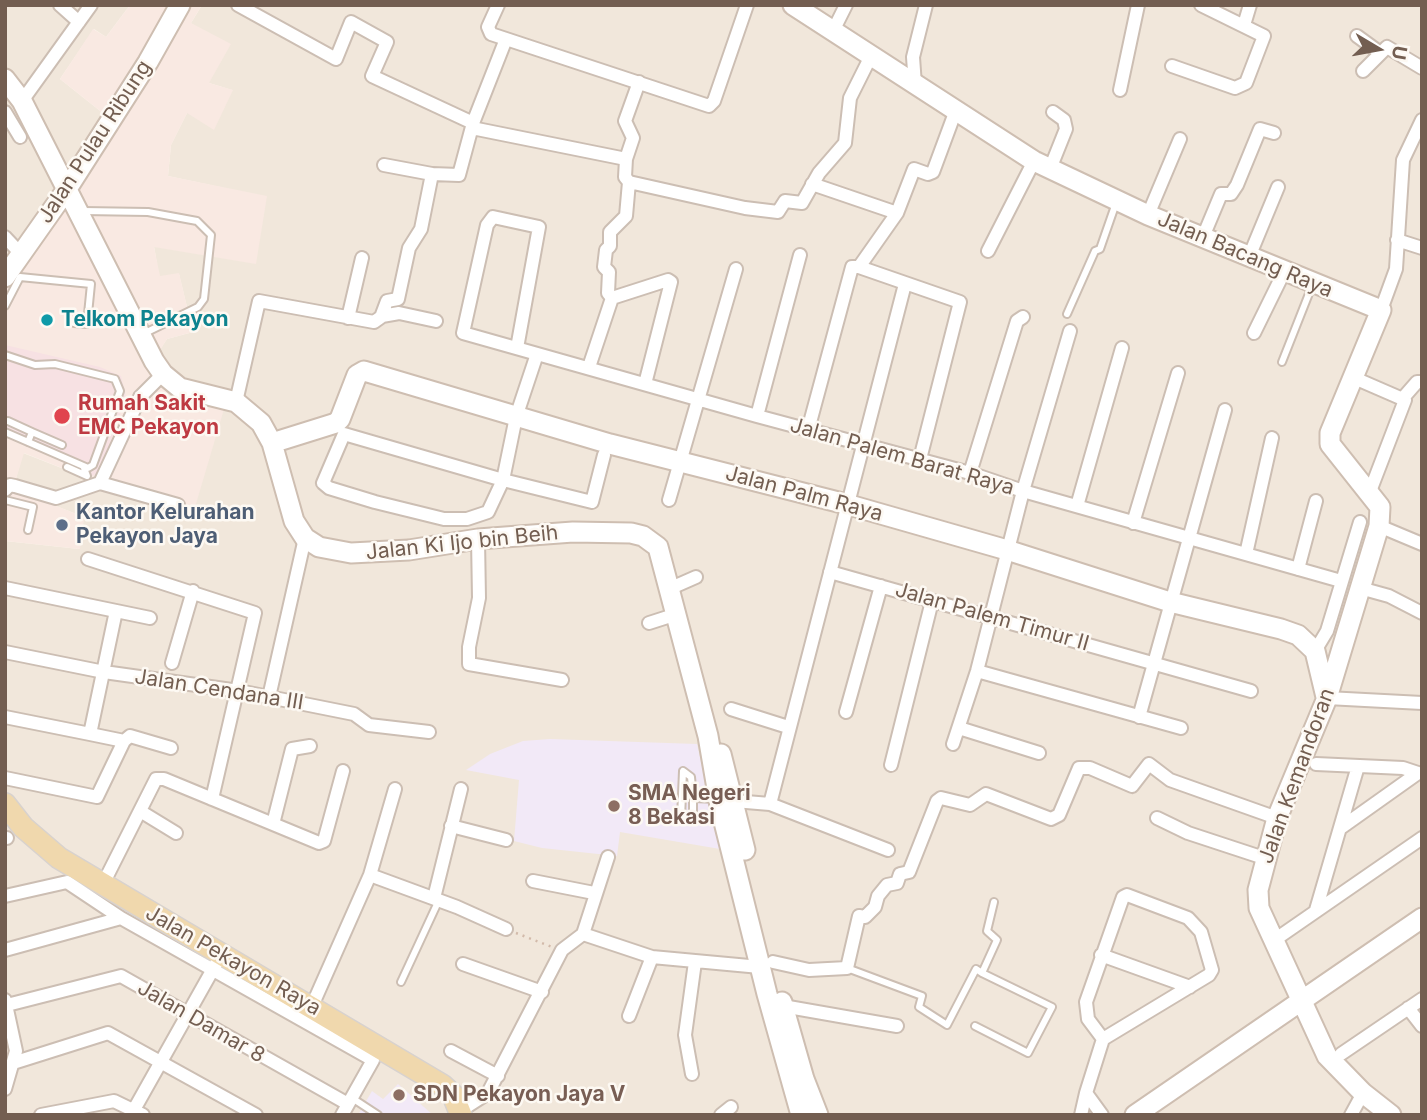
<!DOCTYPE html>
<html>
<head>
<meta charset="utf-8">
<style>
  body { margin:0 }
  #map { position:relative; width:1427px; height:1120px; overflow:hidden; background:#fbf5ec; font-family:Inter,sans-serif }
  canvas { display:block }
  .frame { position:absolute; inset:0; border:7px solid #735e51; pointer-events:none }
  .north { position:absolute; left:1343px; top:14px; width:70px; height:70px; -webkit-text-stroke:5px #fdf9f3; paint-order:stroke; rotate:100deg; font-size:19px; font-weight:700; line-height:28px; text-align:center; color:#735e51 }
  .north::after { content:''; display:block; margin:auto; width:24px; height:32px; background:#735e51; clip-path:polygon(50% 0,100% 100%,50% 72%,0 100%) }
</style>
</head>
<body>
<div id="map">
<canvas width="1427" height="1120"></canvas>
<div class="frame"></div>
<div class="north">U</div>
</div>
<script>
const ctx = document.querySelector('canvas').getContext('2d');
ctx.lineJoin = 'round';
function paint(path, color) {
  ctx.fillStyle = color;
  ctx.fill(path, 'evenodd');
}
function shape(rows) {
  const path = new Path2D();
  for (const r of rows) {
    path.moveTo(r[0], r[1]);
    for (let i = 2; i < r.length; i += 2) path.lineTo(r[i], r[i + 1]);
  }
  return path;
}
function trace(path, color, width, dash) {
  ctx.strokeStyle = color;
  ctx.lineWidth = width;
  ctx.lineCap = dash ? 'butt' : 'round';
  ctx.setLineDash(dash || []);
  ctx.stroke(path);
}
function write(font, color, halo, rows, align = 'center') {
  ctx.font = font + ' Inter,sans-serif';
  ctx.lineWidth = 5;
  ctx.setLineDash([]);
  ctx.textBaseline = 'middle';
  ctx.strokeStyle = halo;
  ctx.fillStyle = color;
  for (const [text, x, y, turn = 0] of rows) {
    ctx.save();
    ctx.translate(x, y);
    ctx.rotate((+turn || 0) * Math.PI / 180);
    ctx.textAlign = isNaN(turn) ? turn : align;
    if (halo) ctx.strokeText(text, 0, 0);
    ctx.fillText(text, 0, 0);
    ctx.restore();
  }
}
const residential = shape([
  [5,5,130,5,106,37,94,29,60,79,109,118,5,264],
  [202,5,1422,5,1422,1115,5,1115,5,541,79,549,84,517,13,489,23,453,105,485,180,387,155,356,167,339,193,332,179,274,159,277,154,246,267,197,168,176,171,145,187,113,232,90,209,83,191,23]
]);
const commercial = shape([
  [130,5,202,5,191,23,231,44,209,83,233,90,214,130,187,113,171,145,168,176,267,196,256,264,154,247,160,276,179,273,193,332,167,339,156,357,180,387,227,399,193,514,105,485,24,453,13,489,84,517,80,549,5,541,5,264,109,118,60,79,93,29,106,37]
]);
const education = shape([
  [550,739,697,744,720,849,620,832,617,856,542,848,514,841,519,780,466,770,490,754,523,741],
  [398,1084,433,1115,358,1115,372,1091,383,1099]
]);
const medical = shape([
  [5,345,100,367,121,376,126,397,100,472,92,476,5,434]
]);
const path = shape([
  [516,933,552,947]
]);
const lane = shape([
  [83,211,148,212,197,221,211,235,204,299,198,307,145,333],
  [5,306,20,277,91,284,87,324,74,323],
  [1067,314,1095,251,1100,249,1116,203],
  [5,355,35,365,55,364,115,379,120,391,93,465,88,468,5,432],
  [1282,362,1312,286],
  [8,421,32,432],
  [28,442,32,432,62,445],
  [67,467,87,476,84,468],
  [5,500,33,507,28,530],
  [693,798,691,777,683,771,681,818,693,815,693,798,717,799],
  [847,968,922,996,919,1007,947,1025,976,969,982,973,997,940,987,931,994,902],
  [401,982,439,900],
  [975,1026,1028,1053,1052,1007,982,973],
  [352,1098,378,1115]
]);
const street = shape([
  [60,5,79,22],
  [238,5,336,59,351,22,387,42,372,76,473,123],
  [498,5,488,27,491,34,709,106,714,101,747,5],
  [1244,25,1250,5],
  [833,31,846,5],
  [1357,36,1379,52],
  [1172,66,1235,88,1246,83,1264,36,1201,5],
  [1363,71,1387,47,1422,68],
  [915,85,913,57,926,5],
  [1120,90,1138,5],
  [22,101,91,5],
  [5,112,20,137],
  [472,128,626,159],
  [384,165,432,174],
  [1050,169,1066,129,1064,120,1053,112],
  [629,182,745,208,778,212,785,201,802,203,819,173,845,143,850,98,871,56],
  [812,184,897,213],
  [1148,215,1180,139],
  [5,237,21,254],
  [1203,237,1221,194,1231,194,1237,185,1260,129,1274,133],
  [1397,240,1422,248],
  [988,251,1034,161],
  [1249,257,1278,187],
  [859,267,897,213,914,169,928,174,933,172,956,110],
  [612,298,668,280,671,282,645,384],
  [1381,310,1396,269,1403,160,1422,120],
  [382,316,399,313,436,321],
  [348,318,362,258],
  [1254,333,1284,272],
  [517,348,539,227,493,217,487,225,463,333,757,416,970,473,1023,491,1341,581],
  [537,354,516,417,503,480,488,512,467,519,444,519,375,502,329,488,323,483,344,434,503,480,592,502,604,455],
  [589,367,612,298,608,293,609,272,604,267,606,250,610,246,610,232,626,216,629,182,625,177,626,159,633,138,625,121,639,82],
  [1352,377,1405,400,1369,494],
  [1403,398,1417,382,1422,382],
  [236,402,259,301,374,322,381,317,387,301,398,299,409,248,421,229,432,174,459,175,473,123,506,39],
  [757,416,800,255],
  [808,430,852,267,859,267,960,302,920,459],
  [970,473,1017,321,1023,317],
  [100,483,140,397,163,374],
  [100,483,178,505],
  [5,490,10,485,15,486,56,498,100,483],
  [669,500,736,269],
  [1077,506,1122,348],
  [1133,523,1178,373],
  [1379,526,1422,544],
  [478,539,479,598,469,647,469,664,562,680],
  [1246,554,1272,438],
  [88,559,255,613,212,799],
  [1298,569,1316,501],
  [830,572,1251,691],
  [5,588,150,618],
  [671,588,696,577],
  [1360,588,1389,596,1422,613],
  [649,623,677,614],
  [1315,651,1327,631,1360,522],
  [5,652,104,672,239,691,354,714,369,725,429,732],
  [172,663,193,591],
  [977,671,1181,728],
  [269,697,305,538],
  [1327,698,1422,703],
  [731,709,788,727],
  [846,712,881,586],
  [5,717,90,734,116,611],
  [1139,717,1225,410],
  [959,728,1039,753],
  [90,734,124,741],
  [953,744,977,671,1023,491,1070,331],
  [1316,764,1403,768,1418,773],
  [891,765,932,601],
  [5,778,97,797,124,741,130,736,171,748],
  [734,801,770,804,888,850],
  [770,804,905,284],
  [140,811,176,833],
  [1157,818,1188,833,1264,858],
  [273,824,292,749,310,746],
  [451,826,506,840],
  [1342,827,1418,773],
  [5,838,7,838],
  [370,875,395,789],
  [533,881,594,893],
  [102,886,156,779,164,779,319,843,324,841,343,771],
  [5,896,67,882,121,918,373,1060,342,1115],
  [434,898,461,789],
  [1316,910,1358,766],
  [583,934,608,857],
  [1273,941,1422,838],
  [5,950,121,918],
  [1101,955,1190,987],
  [773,962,809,970,847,968,859,916,865,917,875,907,878,896,887,885,897,883,900,874,909,872,937,801,941,798,970,805,986,794,1051,819,1059,815,1079,768,1090,768,1132,786,1149,764,1170,780,1277,818],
  [463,964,542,992],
  [7,1005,121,976,348,1104],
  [777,1005,897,1026],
  [312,1006,370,875,457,907,506,929],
  [1408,1008,1422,1026],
  [629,1016,652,957],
  [451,1051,498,1076],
  [1341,1054,1422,999],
  [13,1063,108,1033,256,1115],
  [692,1074,685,1035,695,962],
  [5,1089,16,1051,5,1000],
  [460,1111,488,1093,562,950,583,934,652,957,760,967],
  [41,1115,114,1101,143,1115],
  [131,1115,217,962],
  [721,1115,731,1107],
  [1081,1115,1086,1093],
  [1102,1115,1086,1093,1103,1039,1088,1019,1086,1002,1123,897,1127,895,1188,918,1201,932,1212,970,1209,975,1103,1039],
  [1351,1115,1363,1093]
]);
const secondary = shape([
  [793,5,1034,161,1148,215,1381,310,1330,433,1330,444,1380,507,1379,526,1327,698,1277,818,1258,890,1259,908,1327,1056,1363,1093,1391,1115],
  [5,79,22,101,154,361,163,374,180,388,236,402,261,423,272,443,294,521,305,538,319,547,351,553,409,550,478,539,573,532,631,533,643,536,658,547,708,736,720,806,767,994,801,1115],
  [5,277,67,189,148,62,180,5],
  [272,443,336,423,340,419,357,375,364,371,610,444,846,504,1007,550,1170,602,1281,629,1298,635,1315,651,1326,697],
  [721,754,745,850],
  [782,1002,804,1079,818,1115],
  [1135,1115,1422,918]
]);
const primary = shape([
  [5,804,23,827,59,858,442,1085,453,1095,461,1115]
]);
const markers = [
  [47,320,7,"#0f9aa8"],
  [62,416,9,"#e0444e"],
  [62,525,7,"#5c6f8a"],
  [614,806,7,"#8d6e63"],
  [399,1095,7,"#8d6e63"]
];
const streetNames = [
  ["Jalan Pulau Ribung",95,142,-57],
  ["Jalan Bacang Raya",1245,255,23],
  ["Jalan Palem Barat Raya",902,457,16],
  ["Jalan Palm Raya",804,494,15],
  ["Jalan Ki Ijo bin Beih",462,543,-6],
  ["Jalan Palem Timur II",992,617,16],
  ["Jalan Cendana III",219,690,9],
  ["Jalan Kemandoran",1297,776,-70],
  ["Jalan Pekayon Raya",233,961,30],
  ["Jalan Damar 8",201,1022,30]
];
const cultureNames = [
  ["Telkom Pekayon",61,320]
];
const healthNames = [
  ["Rumah Sakit",78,404],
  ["EMC Pekayon",78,428]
];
const serviceNames = [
  ["Kantor Kelurahan",76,513],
  ["Pekayon Jaya",76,537]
];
const educationNames = [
  ["SMA Negeri",628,794],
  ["8 Bekasi",628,818],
  ["SDN Pekayon Jaya V",413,1095]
];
paint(residential, '#f1e7db');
paint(commercial, '#f9e9e2');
paint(education, '#f2e9f7');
paint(medical, '#f7e1e3');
trace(lane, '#ccbeb3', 10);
trace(street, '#ccbeb3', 16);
trace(secondary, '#cebeb1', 23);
trace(primary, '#d8d2ce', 24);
trace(path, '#d2baaa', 2.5, [2, 5]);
trace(lane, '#fff', 6);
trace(street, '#fff', 12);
trace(secondary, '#fff', 19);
trace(primary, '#f0d8ad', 21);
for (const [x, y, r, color] of markers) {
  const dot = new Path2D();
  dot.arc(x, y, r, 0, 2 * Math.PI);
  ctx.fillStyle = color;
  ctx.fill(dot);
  trace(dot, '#fdf9f3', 2.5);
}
write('21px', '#735e51', '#fdf9f3', streetNames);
write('bold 21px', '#0d838f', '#fdf9f3', cultureNames, 'left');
write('bold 21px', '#be3a42', '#fdf9f3', healthNames, 'left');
write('bold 21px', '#4e5e75', '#fdf9f3', serviceNames, 'left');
write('bold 21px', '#785e54', '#fdf9f3', educationNames, 'left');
</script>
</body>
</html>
